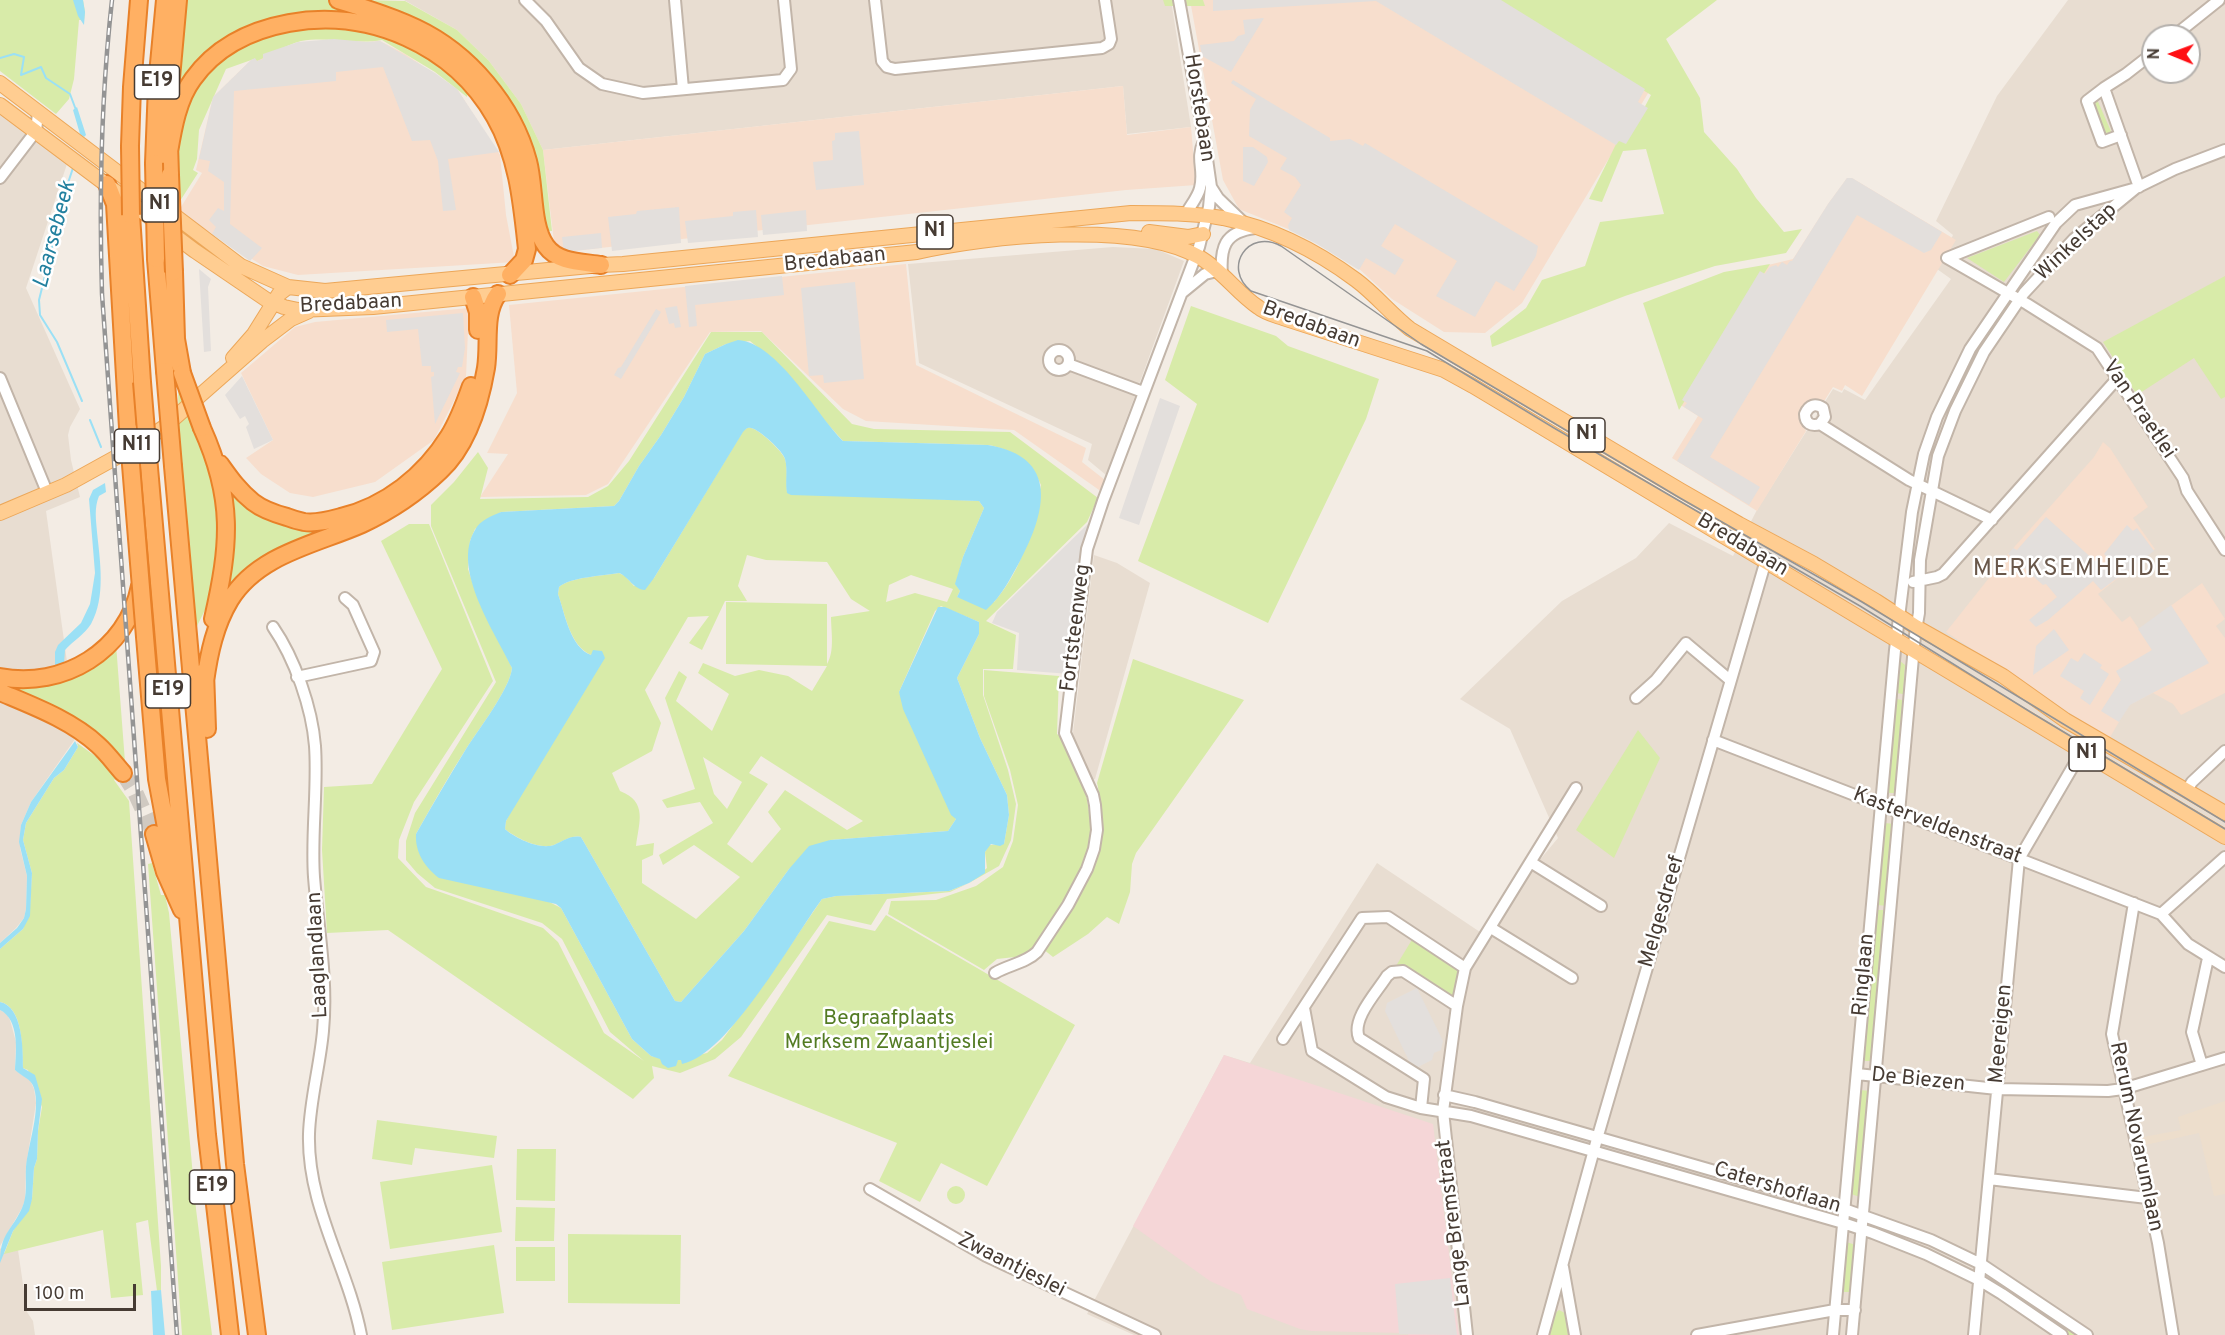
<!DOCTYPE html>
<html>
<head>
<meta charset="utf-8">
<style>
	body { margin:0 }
	#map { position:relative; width:2225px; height:1335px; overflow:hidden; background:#f3ece4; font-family:Overpass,sans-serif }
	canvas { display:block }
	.north { position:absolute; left:2141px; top:24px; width:60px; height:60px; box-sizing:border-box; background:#fff; border:2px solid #b5b1ad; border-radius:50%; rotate:271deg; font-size:16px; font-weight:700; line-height:24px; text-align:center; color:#463b33 }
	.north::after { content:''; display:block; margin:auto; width:21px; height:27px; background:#ff0f14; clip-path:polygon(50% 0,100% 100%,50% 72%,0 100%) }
	.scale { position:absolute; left:24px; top:1284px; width:112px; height:27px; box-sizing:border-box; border:3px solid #463b33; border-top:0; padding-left:8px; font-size:18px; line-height:21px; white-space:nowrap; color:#463b33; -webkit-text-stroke:4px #fff; paint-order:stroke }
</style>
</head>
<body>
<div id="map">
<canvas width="2225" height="1335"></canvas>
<div class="north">N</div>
<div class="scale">100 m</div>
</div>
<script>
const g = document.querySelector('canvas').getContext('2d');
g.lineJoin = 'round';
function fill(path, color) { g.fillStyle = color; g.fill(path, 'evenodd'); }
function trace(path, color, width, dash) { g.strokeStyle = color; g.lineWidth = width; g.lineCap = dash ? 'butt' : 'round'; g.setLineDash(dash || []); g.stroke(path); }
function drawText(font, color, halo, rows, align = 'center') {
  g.font = font + ' Overpass,sans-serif'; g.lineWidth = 5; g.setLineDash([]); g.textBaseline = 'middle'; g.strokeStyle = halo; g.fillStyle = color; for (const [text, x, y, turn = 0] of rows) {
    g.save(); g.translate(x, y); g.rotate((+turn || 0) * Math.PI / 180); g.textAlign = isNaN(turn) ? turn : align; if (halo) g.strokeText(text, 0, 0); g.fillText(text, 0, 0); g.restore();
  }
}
fill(new Path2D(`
	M404,0H1171L1191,127L1127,134L1123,86L543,150L521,104L489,61L457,30Z
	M2068,0H2225V1335H1134L1087,1314L1224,1055L1250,1063L1377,863L1480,932L1558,838L1510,729L1460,699L1562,601L1636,558L1669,523L1733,556L1758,508L1833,389L1842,393L1844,389L1865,400L1951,279L1937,269L1953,235L1936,221L1997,96ZM2153,36H2189V72H2153Z
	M0,113L67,164L26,288L80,409L70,427L68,435L71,460L80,497L46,511L67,662L55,668L33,672L0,673Z
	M1113,247L1156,249L1184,261L1106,475L1088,460L1092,444L919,363L908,264Z
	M1094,555L1117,563L1150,583L1095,779L1091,780L1075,746L1073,733Z
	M0,700L57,726L75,739L31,802L21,825L20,848L27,876L26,909L24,918L16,928L0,943Z
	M0,1010L7,1014L10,1020L16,1042L15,1070L30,1080L34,1089L36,1103L26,1166L25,1200L22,1208L0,1246Z
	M0,1248L5,1253L18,1250L27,1312L33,1321L35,1335H0Z`), '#e8ddd1');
fill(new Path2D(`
	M1190,0H1504L1650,90L1522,303L1485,333L1444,332L1392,299L1356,266L1308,237L1239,209L1223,180Z
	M334,39L367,42L380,41L405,54L457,89L500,155L506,215L515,262L298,275L263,266L178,212L202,173L196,170L213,97L251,60Z
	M1123,86L1127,135L1191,127L1196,185L1126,190L564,252L555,250L543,150Z
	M1847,178H1852L1956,240L1862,396L1845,385L1842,391L1833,387L1823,403L1805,405L1802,409L1799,419L1806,431L1757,511L1672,458L1698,416L1679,404L1764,266L1793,259L1828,204Z
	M906,264L916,365L1086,448L1082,462L1105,480L1102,492L1014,430L866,421L843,409L761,331L710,332L608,484L586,495L480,497L508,454L487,453L517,393L509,305Z
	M469,308L466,377L434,440L375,482L313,497L290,493L261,474L248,460L246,458L273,440L241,373L295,327L315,322Z
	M2103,442L2110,448L2148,507L2133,518L2155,549L2098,594L2122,622L2130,616L2139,629L2202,583L2225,619L2216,626L2225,638V693L2181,715L2173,704L2153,693L2129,705L2109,739L1946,632L2008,554L2094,457Z`), '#f7decd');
fill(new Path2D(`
	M2225,1101V1194L2214,1196L2199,1133L2145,1145L2143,1137L2181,1130L2178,1117Z`), '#eddecc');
fill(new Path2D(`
	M1224,1055L1433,1124L1459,1335H1408V1333L1311,1331L1300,1329L1247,1309L1241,1295L1210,1281L1133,1226Z`), '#f5d6d7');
fill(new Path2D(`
	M0,0H83L85,12L84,20H79L74,79L69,99L56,114L0,71Z
	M185,0H328L373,22L250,30L177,98Z
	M358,0L405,1L457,30L489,61L521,104L543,150L552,231H545L525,136Z
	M1163,0H1203L1205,6H1165Z
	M1497,0H1717L1666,39L1700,98L1704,132L1737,169L1756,198L1784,232L1802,229L1786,253L1715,266L1625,296L1492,347L1490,336L1526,308L1542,280L1585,266L1600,222L1664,214L1646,149L1623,151L1602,202L1589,199L1622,132L1633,129L1651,95Z
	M343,27L391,38L434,60L468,91L467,97L435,72L382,40C355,45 328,36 301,41C286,45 271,55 257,61L254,59L226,69L199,130L197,159L193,170L198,173L180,201L179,179L176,175V147L188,100L201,78L220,59L252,41L287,30Z
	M2096,97L2113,136L2105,139L2089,101Z
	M2037,231L2040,235L2004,282L1967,258Z
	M1770,264L1679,410L1643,303L1724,272Z
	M2225,276V397L2221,399L2194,358L2137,395L2103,342Z
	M1191,306L1276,336L1288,346L1379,379L1366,419L1268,623L1138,561L1197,404L1165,380Z
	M711,332H762L852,424L874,429L1010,432L1098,498L1087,522L986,621L1016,635L1013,669H983V695L1008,770L1016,804L1011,840L999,866L969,883L950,892L887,899L871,925L827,915L741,1037L715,1059L680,1073L652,1066L654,1078L633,1099L388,930L327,933L322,850L324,787L372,784L442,669L381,541L409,524H429L493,681L414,802L399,840L398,858L426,887L543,928L558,942L604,1033L644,1061L610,1032L562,939L542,923L435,888L417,873L406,860V841L415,813L496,682L431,526V505L454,482L478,452L488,468L480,499L588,497L608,486L629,461ZM750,341L761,350L843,441L988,445C1012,449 1032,463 1041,485C1031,530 1025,566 994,602L957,597L960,591L956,584L963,557L984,508L979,501L787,492C786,482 788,469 785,459C783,452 759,429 751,428C747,427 746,429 743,431L654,578L634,586L625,576L619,573C603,576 570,577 559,587L558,594C565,614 570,646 591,655L506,821L505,829C516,838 539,850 554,845C564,841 571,835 581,837L675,1001L681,1002L744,931L789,869L830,840L948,831L956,819L899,692L935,611L941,606L979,622V634L957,678L980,738L1007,795L1009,815L1004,844L989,845L985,852L987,868L969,883L949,891L836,896L822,899L766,981L722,1040L707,1053L678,1060L676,1062L651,1056L632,1039L561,908L416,834C432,805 448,777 466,749C478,730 510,689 512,668L475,590L468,569L470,541L475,529L501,512L614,506L619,501L639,466L661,435L684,397L705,354L726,344ZM747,555L766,560L827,562L851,599L870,611L831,617C831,631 835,651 827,664V604L726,602V664L827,666L812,691L788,676L759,670L735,676L703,663L698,673L729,694L712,731L676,701L687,677L679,671L665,698L695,789L662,800L667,808L700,802L713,823L659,855L663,865L694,845L740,877L696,919L642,883V860L653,855L654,843L636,846C639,822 648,802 620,791L612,773L652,751L661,723L645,690L688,617L709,616L689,643L702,650L725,601H747L738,586ZM911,575L953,589L947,602L915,593L886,602L889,585ZM761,756L863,821L847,830L785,790L768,812L781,829L752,863L727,844L768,784L749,773ZM703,757L742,782L727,809L714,794Z
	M178,384L211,464L223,530L209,602L195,630L179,447Z
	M226,481L243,498L334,523L322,535L224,604Z
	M116,644L125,762L107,742L0,687L9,684H24Z
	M1133,659L1244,700L1136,853L1132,864L1130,892L1119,924L1107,917L1088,934L1053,957L1043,949C1062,918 1085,886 1098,852C1105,836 1101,799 1097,783Z
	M1899,660L1905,665L1903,694L1896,693Z
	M984,670L1059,676L1057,734L1064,739L1079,774L1087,799L1091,825V841L1088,860L1038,948L1024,956L997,959L984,970L888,914L891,901L936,900L976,886L1003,867L1013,841L1018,805L1010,770L984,696Z
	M1896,699L1902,700L1903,729L1897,793H1886Z
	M1638,730L1660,758L1614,858L1576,830Z
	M77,743L98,758L118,777L114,780L129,801L161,1266V1290L157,1291L148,1220L136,1223L143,1295L111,1298L103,1230L4,1254L13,1231L32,1199L34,1168L37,1159L38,1131L42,1107L28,1070L23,1068C22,1050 24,1007 0,1002V949L23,929L30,906L32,873L23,840L26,823L54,778L64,770L78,747Z
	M1884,823L1895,824L1888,906L1877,905Z
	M152,863L161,895H165L169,913L196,1209L212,1335H182L148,864Z
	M1877,910H1887L1873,1061H1863Z
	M886,915L1075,1025L987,1186L941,1163L920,1202L879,1181L897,1143L728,1076L829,921L875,931Z
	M1413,938L1457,969L1459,976L1454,995L1452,997L1402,966H1396Z
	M1860,1090L1870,1091L1860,1197L1851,1194Z
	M377,1120L497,1136L494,1158L415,1148L412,1165L372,1159Z
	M517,1149H556L555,1201L516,1200Z
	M492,1165L502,1232L390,1249L380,1182Z
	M947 1195a9 9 0 1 1 18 0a9 9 0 1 1-18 0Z
	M516,1207L555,1208L554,1241H515Z
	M568,1234L681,1235L680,1304L568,1303Z
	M1846,1242L1856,1245L1852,1292H1841Z
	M494,1245L504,1313L392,1330L382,1262Z
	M516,1247H555V1281H516Z
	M1993,1275L2080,1335H2068L1992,1283Z
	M1559,1310L1565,1313L1568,1335H1548L1554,1314Z`), '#d8eba9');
fill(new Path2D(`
	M1213,0H1501L1645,89L1638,102L1648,108L1626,144L1619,141L1616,145L1376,1L1213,11Z
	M1264,18L1231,72L1202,56L1200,45L1234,41L1238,36L1245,34L1243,20Z
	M334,39L367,42L380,41L435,73L457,89L499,152L448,159L456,210L443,211L438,161L430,140L412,141L383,67L336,72V81L234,91L230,224L262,248L250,261L212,234L216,227L209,220L218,208L224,211V182L208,171L210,161L199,159L213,97L251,60L255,58L257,61L263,59V54L298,42Z
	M1233,80L1330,138V141L1350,139L1363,146L1365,143L1538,246L1536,256L1514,291L1496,281L1475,317L1436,296L1457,261L1395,224L1381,246L1404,260L1395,275L1366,258L1359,270L1317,244L1289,230L1288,225L1292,218L1284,212L1301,185L1295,177L1280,169L1287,158L1249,136L1250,110L1256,99L1231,83Z
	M859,131L864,185L816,190L813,162L833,160L832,141L835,140V133Z
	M1243,147H1253L1267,157L1268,162L1254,186L1243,181Z
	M1847,178H1852L1942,232L1931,250L1924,253L1857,215L1710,457L1760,487L1749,505L1677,461L1703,419L1684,407L1687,403L1682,400L1760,271L1765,274L1770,267L1776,265L1778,267L1782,262L1787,265L1790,261H1792L1828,204Z
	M679,207L681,243L612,251L608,217L636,214L637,211Z
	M756,210L758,237L688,243L685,221L733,216V212Z
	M806,210L807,231L763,235L761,215Z
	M601,233L602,248L564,252L562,237Z
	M199,269L211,279L208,287L211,351L204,352Z
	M782,276L784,295L695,305L697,326L689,327L685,286Z
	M855,282L864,379L824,383L823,375L809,376L801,288Z
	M677,306L681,327L675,328L674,323L669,324L665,308Z
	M656,309L661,312L621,379L614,375L618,368L621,367Z
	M463,313L465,348L462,367H458L456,372L460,373L435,424L431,377L434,376V372H431V366H422L418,329L387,332L386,320Z
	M242,376L273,440L254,449L246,427L249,424L245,416L240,419L225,395Z
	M1160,398L1180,406L1139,525L1119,518Z
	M2046,517L2105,570L2112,562L2104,554L2127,525L2133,531L2137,528L2154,551L2101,590L2093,581L2048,620L2036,627L2029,620L2057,597L2046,584L2043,585L2008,554L2013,548L2017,550Z
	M1089,523L1080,565L1070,674L1017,670L1019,633L992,623L997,612Z
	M2171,605L2209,663L2130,705L2119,722L2101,711L2121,680L2116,671L2152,650L2138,629Z
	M2054,629L2069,650L2033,675L2036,646Z
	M2084,653L2102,665L2100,668L2109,674L2090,705L2080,698L2084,691L2060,676L2071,658L2078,662Z
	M1417,988L1443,1041L1441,1050L1434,1053L1432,1060L1418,1067L1409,1061L1385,1011L1387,1003Z
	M1450,1278L1457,1335L1399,1334L1395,1284Z`), '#e3dfdc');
fill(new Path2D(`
	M73,0H83L85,12L84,25L78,16Z
	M77,107L86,135L84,137L80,134L73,110Z
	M738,340C778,343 816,414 843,441L988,445C1060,457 1046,512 1020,561C1010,579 1002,596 986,610L957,597L960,591L955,584L963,557L984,508L979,501L791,495L787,493C785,482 788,470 785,459C784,452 759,429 751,428C747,427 746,429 743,432L654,578L645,590C633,589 629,577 619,573C603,576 570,577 559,587L558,594C565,614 570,647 591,655L593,650L602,651L605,658L506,821L505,829C515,838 539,850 554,845C563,841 571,835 581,837L675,1001L681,1002L744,931L789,869L809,846L830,840L948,831L956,819L951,815L903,709L899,692L938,607H945L979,622V634L957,678L980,738L1007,795L1009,815L1004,844L1000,846L991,844L985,852V873L969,883L949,891L836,896L822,899C793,938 729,1055 682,1064L681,1060H678L676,1066L668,1068L662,1064L660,1059L651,1056L632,1039L561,908L556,904L439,878C425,867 415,853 416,834C432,805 449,777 466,749C478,730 510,689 512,668C495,632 451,569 475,530C480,520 492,516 501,512L614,506L619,501L639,466L661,435L684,397L705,354L726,344Z
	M105,483L106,492L99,496C94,508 96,520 97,532C100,561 106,597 91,624C85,634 73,641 65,650L64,664L55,668V652L58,645L81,623L90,604L92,592L95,573L89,499L93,490Z
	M75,741L78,747L64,770L54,778L26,823L23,840L32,873L30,916L23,929L0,949V943L17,928L24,918L26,909L27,876L19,842L21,825L31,802Z
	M0,1002C23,1007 23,1049 23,1068L35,1075L42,1099L38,1131L37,1159L34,1168L32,1199L29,1211L13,1231L0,1263C0,1233 11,1232 22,1208C28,1195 25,1180 26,1167C28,1144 41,1111 34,1088C31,1078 22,1077 15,1070C16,1052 20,1020 0,1010Z
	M161,1290L165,1335H153L151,1291Z`), '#9be0f5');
trace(new Path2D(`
	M0,58L14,54L24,57L21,75L41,67L46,78L70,94L76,110
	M73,168L62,201L56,232L39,300L40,315L57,342L82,401
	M90,420L101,447`), '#9be0f5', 2);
trace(new Path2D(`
	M123,773L135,792L154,834`), '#d0c9c1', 16, [16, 8]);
const minor = new Path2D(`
	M525,0L546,21L579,68L602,84L643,93L783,80L791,69L784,0
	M675,0L683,89
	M875,0L882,61L887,67L895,69L1102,48L1109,44L1111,39L1105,0
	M2174,36L2219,0
	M2104,88L2087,101L2102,142L2121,135
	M0,178L36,131L38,113
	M1211,187L1218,198L1244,223
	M2139,187L2104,88L2126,74L2153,53
	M1186,214C1190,206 1198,197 1200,188C1205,169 1195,160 1204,141
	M1947,258L2027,304L2097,348L2183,478L2187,491L2225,550
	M1947,258L2049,217
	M1222,275C1220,248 1224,232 1255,228
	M1183,292L1205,274L1217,271
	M1049 360a10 10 0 1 1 20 0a10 10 0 1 1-20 0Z
	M1068,364L1143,392
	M0,378L47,492
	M1820,424L1825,417L1823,408C1815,403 1809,405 1805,414C1805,423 1811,427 1820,424L1909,480L1992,520
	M1913,582L1937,577L1943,574L2116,380
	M273,627C295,659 312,708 315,746C318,789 311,834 314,877C318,928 328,980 323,1031C320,1065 310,1100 309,1134C307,1206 348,1267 361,1335
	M297,677L371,661L374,652L353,605L345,598
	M1636,698L1656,680L1686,643L1730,680
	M1713,740L2161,914L2188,944L2225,967
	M2187,790L2192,782L2225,751
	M1532,863L1601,906
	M2134,903L2112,1034L2158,1243L2173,1335
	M2161,914L2225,857
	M1491,928L1572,978
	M995,973C1008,965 1026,963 1037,952L1068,905L1087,869L1094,849L1097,830L1095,805L1093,795L1065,733L1087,549L1103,501L1199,247L1209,207L1211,187L1204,138L1179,0
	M1304,1008L1312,1051L1386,1097L1421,1108L1471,1116L1843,1223L1873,1233L1926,1254L1979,1280L2002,1294L2062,1335
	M1283,1039L1362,918L1388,917L1465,968
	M2202,1065L2192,1032L2208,958
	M1857,1074L1997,1089L2108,1091L2123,1089L2225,1058
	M1444,1095L1475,1102L1833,1205L1931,1240L1981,1264L2087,1335
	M1421,1108L1424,1079L1359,1038C1351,1019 1377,992 1387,976L1392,972L1403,971L1457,1006
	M1989,1179L2147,1198
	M870,1189L986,1256L1155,1335
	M1563,1267L1575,1335
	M1467,1335L1443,1111L1457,1006L1465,968L1576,788
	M1543,1335L1597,1139L1766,560
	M1697,1335L1835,1310H1855
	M1833,1335L1895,650L1912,512L1924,454L1937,417L1970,349L2056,223L2075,205L2133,189
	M1852,1335L1915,635L1919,613L1920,560L1938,456L1955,411L1984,352L2024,293L2074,239L2136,188L2175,169L2225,150
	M1974,1335L2019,859L2082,751`);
const major = new Path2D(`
	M0,83L241,266L288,287L325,291L601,265L623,264L1131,213C1162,213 1193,213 1223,218C1271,228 1317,251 1356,280C1375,294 1391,314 1410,329L1680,490L1739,524L1814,564L1876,601L1916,627L2003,676L2065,720L2225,813
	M0,105L195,251L267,300L284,307L298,310L373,307L917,252C987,236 1135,220 1199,257C1222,270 1237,293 1258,307C1265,313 1274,315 1283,318L1444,370L1473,386L2225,837
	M1149,232L1188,237L1203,234
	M233,358L254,334L279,294L288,287
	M0,513L66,485L133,448L163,428L262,341L291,319L309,311`);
const highway = new Path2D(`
	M338,0C365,8 391,16 416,28C469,53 513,105 528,161C535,186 531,226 546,246C558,263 582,262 601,265
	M130,146L132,87L139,0
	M169,152C173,128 178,99 193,79C216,47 251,30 289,23C369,8 454,45 495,117C518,157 522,203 527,249L524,260L510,275
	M154,163L157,85L165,0
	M170,175L168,111L178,0
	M107,184L115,204L128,428
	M131,215L142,382
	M156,259L165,371
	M174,272L176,339L182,373
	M473,297L478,312V330
	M202,428C234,499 230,544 213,619
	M148,456L207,1135L230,1335
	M220,464C230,478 239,491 253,502C262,509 276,514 287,517C292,519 299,521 304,522C316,524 330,520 341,517C386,506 424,476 449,436C459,420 465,403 471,386
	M173,466L235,1164L257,1335
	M145,637L157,779L175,876
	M205,671L207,729
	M0,677C63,689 127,651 140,586
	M205,682C209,653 215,625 230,600C258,554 317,544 362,524C392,510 417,493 440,471C467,446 480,403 486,368C490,343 483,314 498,294
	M0,692C33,706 71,720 98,745C107,753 115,764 123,773
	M154,834L165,872L182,910`);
trace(minor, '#c2b5a9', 14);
trace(major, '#eca759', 16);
trace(highway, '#e88129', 20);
trace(minor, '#fff', 10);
trace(major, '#ffcd91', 14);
trace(highway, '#ffb063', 16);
trace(new Path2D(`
	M2225,822L1862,602L1680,498L1421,344L1281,246C1248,228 1222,268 1251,291L1427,351L1554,428L1860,606L2032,713L2225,829`), '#949494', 1.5);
const rail = new Path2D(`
	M112,0C101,98 99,195 102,294L177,1335`);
trace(rail, '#949494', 4.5);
trace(rail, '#fff', 2, [7]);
const highwayBridge = new Path2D(`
	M130,146L131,215
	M154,163L156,259
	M170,175L174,272
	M165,371L173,466
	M182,373L202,428
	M142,382L148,456
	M128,428L145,637`);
trace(highwayBridge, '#e88129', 20, []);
trace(highwayBridge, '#ffb063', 16);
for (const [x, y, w] of [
	[157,82,45],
	[160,205,36],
	[935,232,36],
	[1587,435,36],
	[137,446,45],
	[168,691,45],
	[2087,754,36],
	[212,1187,45]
]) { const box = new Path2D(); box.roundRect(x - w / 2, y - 17, w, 34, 4.5); g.fillStyle = '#fff'; g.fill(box); trace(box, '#463b33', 1.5); }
drawText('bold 20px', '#463b33', null, [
	["E19",157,82],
	["N1",160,205],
	["N1",935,232],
	["N1",1587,435],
	["N11",137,446],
	["E19",168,691],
	["N1",2087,754],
	["E19",212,1187]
]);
drawText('21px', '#463b33', '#fff', [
	["Horstebaan",1198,108,81],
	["Winkelstap",2077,243,-43],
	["Bredabaan",835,261,-6],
	["Bredabaan",351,305,-3],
	["Bredabaan",1311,326,20],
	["Van Praetlei",2138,410,56],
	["Bredabaan",1742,546,31],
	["Fortsteenweg",1077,628,-83],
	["Kasterveldenstraat",1937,827,21],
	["Melgesdreef",1663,912,-74],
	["Laaglandlaan",319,955,-93],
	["Ringlaan",1865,975,-85],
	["Meereigen",2002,1034,-85],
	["De Biezen",1918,1081,6],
	["Rerum Novarumlaan",2135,1137,78],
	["Catershoflaan",1777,1189,17],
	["Lange Bremstraat",1455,1223,-97],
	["Zwaantjeslei",1011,1266,27]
]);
drawText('21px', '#537b23', '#fff', [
	["Begraafplaats",889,1020],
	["Merksem Zwaantjeslei",889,1044]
]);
drawText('italic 22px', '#22809f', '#fff', [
	["Laarsebeek",56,235,-75]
]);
g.letterSpacing = '1.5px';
drawText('24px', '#69574a', '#fff', [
	["MERKSEMHEIDE",2072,570]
]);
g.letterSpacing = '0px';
</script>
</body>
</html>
